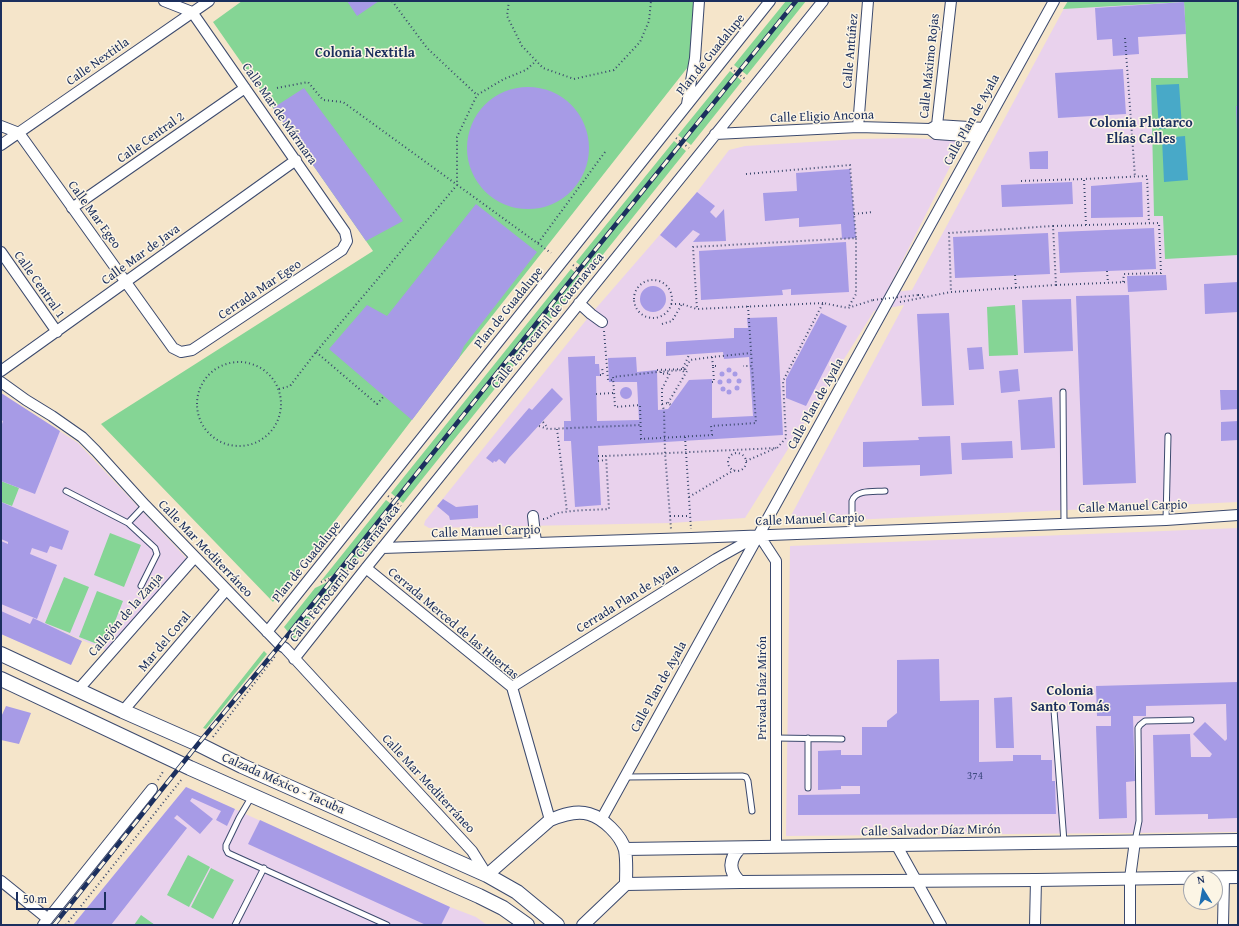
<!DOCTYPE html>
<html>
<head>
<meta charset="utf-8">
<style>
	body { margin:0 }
	#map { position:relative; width:1239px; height:926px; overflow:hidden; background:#f5e5ca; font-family:"Gentium Book Plus",serif }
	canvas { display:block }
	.frame { position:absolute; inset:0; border:2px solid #1b2f5e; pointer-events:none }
	.north { position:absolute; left:1183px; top:870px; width:40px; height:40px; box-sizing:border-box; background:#fcf5e5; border:1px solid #a2a6af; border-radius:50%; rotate:349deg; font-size:11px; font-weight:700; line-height:16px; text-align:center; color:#1b2f5e }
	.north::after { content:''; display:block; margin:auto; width:14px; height:18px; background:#1f6fb2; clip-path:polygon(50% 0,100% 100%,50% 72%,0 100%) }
	.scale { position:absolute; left:16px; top:892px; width:90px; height:18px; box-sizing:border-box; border:2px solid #1b2f5e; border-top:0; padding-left:5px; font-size:12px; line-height:14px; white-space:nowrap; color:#1b2f5e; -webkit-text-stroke:3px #fcf5e5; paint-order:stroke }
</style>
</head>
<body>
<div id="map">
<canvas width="1239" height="926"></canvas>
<div class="frame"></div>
<div class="north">N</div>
<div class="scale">50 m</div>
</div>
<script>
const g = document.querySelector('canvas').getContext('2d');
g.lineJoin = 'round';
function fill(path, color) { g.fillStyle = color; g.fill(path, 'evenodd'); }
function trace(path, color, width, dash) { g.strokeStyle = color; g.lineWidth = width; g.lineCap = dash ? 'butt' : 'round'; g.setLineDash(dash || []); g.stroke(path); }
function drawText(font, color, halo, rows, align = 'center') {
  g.font = font + ' "Gentium Book Plus",serif'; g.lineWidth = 3; g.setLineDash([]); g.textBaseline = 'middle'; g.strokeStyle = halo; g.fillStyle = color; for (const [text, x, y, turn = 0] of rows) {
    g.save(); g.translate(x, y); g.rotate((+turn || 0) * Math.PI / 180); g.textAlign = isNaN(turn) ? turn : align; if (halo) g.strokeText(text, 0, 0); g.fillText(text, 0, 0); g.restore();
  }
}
fill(new Path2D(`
	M1068,1H1238V502L787,523L904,305L874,311L745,518L671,523L429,528L424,525L425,521L591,314L697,192L729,150L745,146L859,139L912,138L963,141L886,293L912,290Z
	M1,393L78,443L189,561L108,651L33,619L22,643L1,634Z
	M1238,528V832L786,836L790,546Z
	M186,787L450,907L476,917L487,925H73Z`), '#e9d2ed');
fill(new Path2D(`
	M242,1H697L695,58L459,358L273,602L101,424L373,251L213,22Z
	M786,1H806L747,75L734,65Z
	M1068,1H1238V255L1165,259L1163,216H1154L1151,78H1188L1184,2L1063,9Z
	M730,71L742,81L691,145L678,135Z
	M674,141L686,151L589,272L576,262Z
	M571,269L583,279L403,503L391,493Z
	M1015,305L1018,355L989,356L987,307Z
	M1,481L19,488L12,506L1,502Z
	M386,500L398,509L353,565L321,581Z
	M110,533L141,545L124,587L94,575Z
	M347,573L294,639L284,627L315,588Z
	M64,577L89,587L70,633L45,623Z
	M97,591L123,601L105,647L79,637Z
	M264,651L267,654L206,729L203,728Z
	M188,855L210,867L189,907L167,895Z
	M211,868L234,880L213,919L191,907Z
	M141,915L155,925H134Z`), '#85d595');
fill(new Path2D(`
	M1179,84L1182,127L1159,129L1156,85Z
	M1185,136L1188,180L1164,182L1162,138Z`), '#48a9c8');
fill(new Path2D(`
	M347,1H379L357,16Z
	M1184,2L1186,34L1138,37L1139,54L1113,56L1112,39L1097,40L1095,8Z
	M1123,69L1126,114L1058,118L1055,73Z
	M467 148a61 61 0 1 1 122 0a61 61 0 1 1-122 0Z
	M304,88L403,221L366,241L273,108Z
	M1236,106H1238V131H1237Z
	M1048,151V169H1030L1029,152Z
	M850,169L856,238L842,239L841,224L799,227V218L765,221L763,193L797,191L796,173Z
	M1072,182L1073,204L1002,207L1001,185Z
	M1142,182L1143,217L1091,218V186Z
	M697,192L715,206L710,212L716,218L724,209L726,241L693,242L700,234L693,230L676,248L660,235Z
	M476,204L537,252L464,346L459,358L412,420L329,349L367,305L387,316Z
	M1154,228L1156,269L1060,273L1058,232Z
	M1048,233L1050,274L955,278L953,237Z
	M846,242L849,292L791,295V289L782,290L783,295L701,300L699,251Z
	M1166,275L1167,290L1128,292L1127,276Z
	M1238,282V312L1205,314L1204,284Z
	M640 299a13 13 0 1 1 26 0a13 13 0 1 1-26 0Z
	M1129,295L1136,483L1083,485L1076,296Z
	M1071,299L1073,351L1024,353L1022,300Z
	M821,313L847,326L806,406L786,398V379Z
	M949,313L954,405L922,406L917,314Z
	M777,317L783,435L598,446L601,505L575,507L571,441H564V421H571L568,357L595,356V364H599L600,376H596L597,421L639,420L637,382H609L608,358L636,357L637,372L657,370L658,410L668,409L689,380L712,379V418L753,416L749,357L724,359L723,352L666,356V342L734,338V328H748L747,318Z
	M982,347L984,369L969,370L967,348Z
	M726.5 370a2.5 2.5 0 1 1 5 0a2.5 2.5 0 1 1-5 0Z
	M1018,369L1020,391L1001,393L999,371Z
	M732.5 374a2.5 2.5 0 1 1 5 0a2.5 2.5 0 1 1-5 0Z
	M719.5 374a2.5 2.5 0 1 1 5 0a2.5 2.5 0 1 1-5 0Z
	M736.5 381a2.5 2.5 0 1 1 5 0a2.5 2.5 0 1 1-5 0Z
	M726.5 381a2.5 2.5 0 1 1 5 0a2.5 2.5 0 1 1-5 0Z
	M717.5 382a2.5 2.5 0 1 1 5 0a2.5 2.5 0 1 1-5 0Z
	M734.5 388a2.5 2.5 0 1 1 5 0a2.5 2.5 0 1 1-5 0Z
	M720.5 389a2.5 2.5 0 1 1 5 0a2.5 2.5 0 1 1-5 0Z
	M620 393a6 6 0 1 1 12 0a6 6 0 1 1-12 0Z
	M552,388L563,399L509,458L505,464L499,459L496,462L494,461L493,463L486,458L529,408L532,410Z
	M726.5 392a2.5 2.5 0 1 1 5 0a2.5 2.5 0 1 1-5 0Z
	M1220,390H1238V409L1221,410Z
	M1,393L60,431L35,494L1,481V427L3,421L1,420Z
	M1052,397L1055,448L1021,450L1018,400Z
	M1238,421V440L1221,441V422Z
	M950,436L952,474L920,476V465L863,467V442L919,440L918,437Z
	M1012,441L1013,458L962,460L961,443Z
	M443,499L456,507L478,505V518L450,520L449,516L437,506Z
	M1,502L69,531L62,550L50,546L47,553L32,548L30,554L57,565L37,619L1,604V541L8,544V542L1,539Z
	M1,611L30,624L33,618L82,641L71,665L1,634Z
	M939,659L940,701L979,700V762L1013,761V755H1041V760H1052V781H1055L1056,814L798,815V795L860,794V786H841V789L818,790V751L841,750V755H862V727H887V721L897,713V660Z
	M1238,682V817L1237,818L1208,819V814L1155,815L1153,735L1190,734L1191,757H1210L1212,754L1193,734L1205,722L1225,741L1227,739L1226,704L1146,706V716H1133L1135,781L1126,782L1127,818L1099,819L1096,726H1111V716H1097L1096,686Z
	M1012,697L1014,748H996L994,698Z
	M6,706L31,713L19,744L1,740V717Z
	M186,787L235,809L227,826L216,820L221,811L192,798L190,801L213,819L200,834L177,815L174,818L187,828L111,925H73Z
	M260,820L450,907L441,925H426L248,844Z`), '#a79be6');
const service = new Path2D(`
	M1063,392L1064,523
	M66,491L128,523L155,548L157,554L141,586
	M1166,520L1168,436
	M128,523L145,505
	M852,531V501C856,489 875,492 885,491
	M1054,710L1064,842
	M776,738L842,739
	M625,777L742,776L746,777L748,781L752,811
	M808,788V738
	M252,796L239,818L226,845V849L228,853L387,925
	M1135,841L1139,821L1138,728L1140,725L1145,721L1191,720
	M235,925L264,868`);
const minor = new Path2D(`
	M687,104L695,58L699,1
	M1,126L19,133L173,348L181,352L192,350L342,250L347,241L345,232L192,12L164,1
	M858,127L868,1
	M931,130L936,134L979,137
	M715,134L858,127L930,129L937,125L984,128
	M936,134L951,1
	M1,145L209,1
	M72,208L245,88
	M1,252L57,332
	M579,303L591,314L602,322
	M1,371L296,160
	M1,382L26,400L52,416L82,437L96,451L145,505L280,645L285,648L472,851L487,875
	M533,516L536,543
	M382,548L691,538L1166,520L1238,515
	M366,568L512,687L550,820
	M267,632L770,1
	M294,659L366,568L823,1
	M512,687L716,559L759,535L776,561V847
	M78,690L195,557
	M123,711L226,590
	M601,820L1054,1
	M897,846L941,925
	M1,881L48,919
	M43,925L152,789
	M1035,925L1036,880
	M1130,925V878L1135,841
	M1223,925L1224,878`);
const tertiary = new Path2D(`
	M625,849L1238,840
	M487,875L550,820C562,815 576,810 589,814C603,818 621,835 625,850C627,861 626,873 626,884L583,925
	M740,882C728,871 729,859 740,848
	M626,884L740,882L1036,880L1238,877`);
const secondary = new Path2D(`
	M1,654L123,711L198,744L242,766L487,875L517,892L557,925
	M1,679L190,768L479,896L503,908L527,925`);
trace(service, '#3c4a6e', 7);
trace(minor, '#3c4a6e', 12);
trace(tertiary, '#3c4a6e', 14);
trace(secondary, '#3c4a6e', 16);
trace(new Path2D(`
	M392,1L427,48L477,95
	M509,1L507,16L522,46L543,68L574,79L614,70L640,42L649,21L651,1
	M1125,38L1135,177
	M731,68L745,79
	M277,88L308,82L323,100L343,102L551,253
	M676,138L689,148
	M746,174L850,165L856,238
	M1021,181L1084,179
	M854,214L873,212
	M1086,225L1084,179L1147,176L1149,223
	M1053,226L1159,223L1161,273L1124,274L1123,282
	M538,243L605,152
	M573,265L585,275
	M1107,271L1108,283
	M1015,275L1016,288
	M634 299a19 19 0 1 1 38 0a19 19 0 1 1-38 0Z
	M1056,285L1127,282
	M918,295H926
	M900,302L951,292L1056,285L1053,226L949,233L951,292
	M823,303L697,309L693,247L856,238V294L848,308
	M671,304H682L697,309
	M748,306L752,366
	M662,324L672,321L682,304
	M604,331L608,380H613
	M316,352L377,404L384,396
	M712,357L690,360L684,372L682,370L657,372L613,377L615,407L640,405L641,439L712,435L711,426L756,423L752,366H743
	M197 404a42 42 0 1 1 84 0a42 42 0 1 1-84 0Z
	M713,366L712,357L751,353
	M683,368L689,355
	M657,370L684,369
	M661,372V374L670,373L662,389V404L668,403L671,405
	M600,375H603L602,367
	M712,382H714L713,366H716
	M279,389L290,386L316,352L457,185V137L477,95L504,79L526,70L536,61
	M596,394L614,393
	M668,403L687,371
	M662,404L664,410L665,453L671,529
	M543,422L548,428
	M539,426L548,429L641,425
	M557,429L567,512
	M685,437L691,529
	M728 462a9 9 0 1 1 18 0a9 9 0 1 1-18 0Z
	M598,456H606
	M598,461L606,460
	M746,461L776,448
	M388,496L401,506
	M689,497L734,470
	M670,516H690
	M543,519C549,519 552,514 558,513C574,510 592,510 609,509L606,456L777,448L786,438L783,381L823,303L848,308L873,300
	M321,582L350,570
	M213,737L276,655
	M158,780L164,770
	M66,925L182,779`), '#3c4a6e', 2, [1, 3]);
trace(service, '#fff', 5);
trace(minor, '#fff', 10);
trace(tertiary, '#fff', 12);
trace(secondary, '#fff', 14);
const rail = new Path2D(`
	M54,925L198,744L280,645L579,270L796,1`);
trace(rail, '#1b2f5e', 4.5);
trace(rail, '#fcf5e5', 3, [9]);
trace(new Path2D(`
	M873,300L918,295
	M684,369L687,371`), '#3c4a6e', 2, [1, 3]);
drawText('11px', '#3e4a80', null, [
	["374",975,776]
]);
drawText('13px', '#1b2f5e', '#fcf5e5', [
	["Calle Antúñez",851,51,-85],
	["Plan de Guadalupe",711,55,-51],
	["Calle Nextitla",98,62,-35],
	["Calle Máximo Rojas",930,66,-84],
	["Calle Mar de Mármara",279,114,55],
	["Calle Eligio Ancona",822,117,-2],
	["Calle Plan de Ayala",972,120,-61],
	["Calle Central 2",151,138,-35],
	["Calle Mar Egeo",94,215,54],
	["Calle Mar de Java",141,255,-36],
	["Calle Central 1",39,285,55],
	["Cerrada Mar Egeo",260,290,-34],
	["Plan de Guadalupe",509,308,-51],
	["Calle Ferrocarril de Cuernavaca",548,321,-51],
	["Calle Plan de Ayala",816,404,-61],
	["Calle Manuel Carpio",1133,507,-2],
	["Calle Manuel Carpio",810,520,-2],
	["Calle Manuel Carpio",486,532,-2],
	["Calle Mar Mediterráneo",205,549,46],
	["Plan de Guadalupe",307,562,-51],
	["Calle Ferrocarril de Cuernavaca",345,574,-52],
	["Cerrada Plan de Ayala",628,599,-32],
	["Callejón de la Zanja",126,615,-49],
	["Cerrada Merced de las Huertas",453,624,40],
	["Mar del Coral",165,642,-50],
	["Calle Plan de Ayala",659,687,-61],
	["Privada Díaz Mirón",763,688,-90],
	["Calzada México - Tacuba",283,784,24],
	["Calle Mar Mediterráneo",428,784,47],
	["Calle Salvador Díaz Mirón",931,831,-1]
]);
drawText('bold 14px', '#1b2f5e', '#fcf5e5', [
	["Colonia Nextitla",365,53],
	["Colonia Plutarco",1141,123],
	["Elías Calles",1141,139],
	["Colonia",1070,691],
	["Santo Tomás",1070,707]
]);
</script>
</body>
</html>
